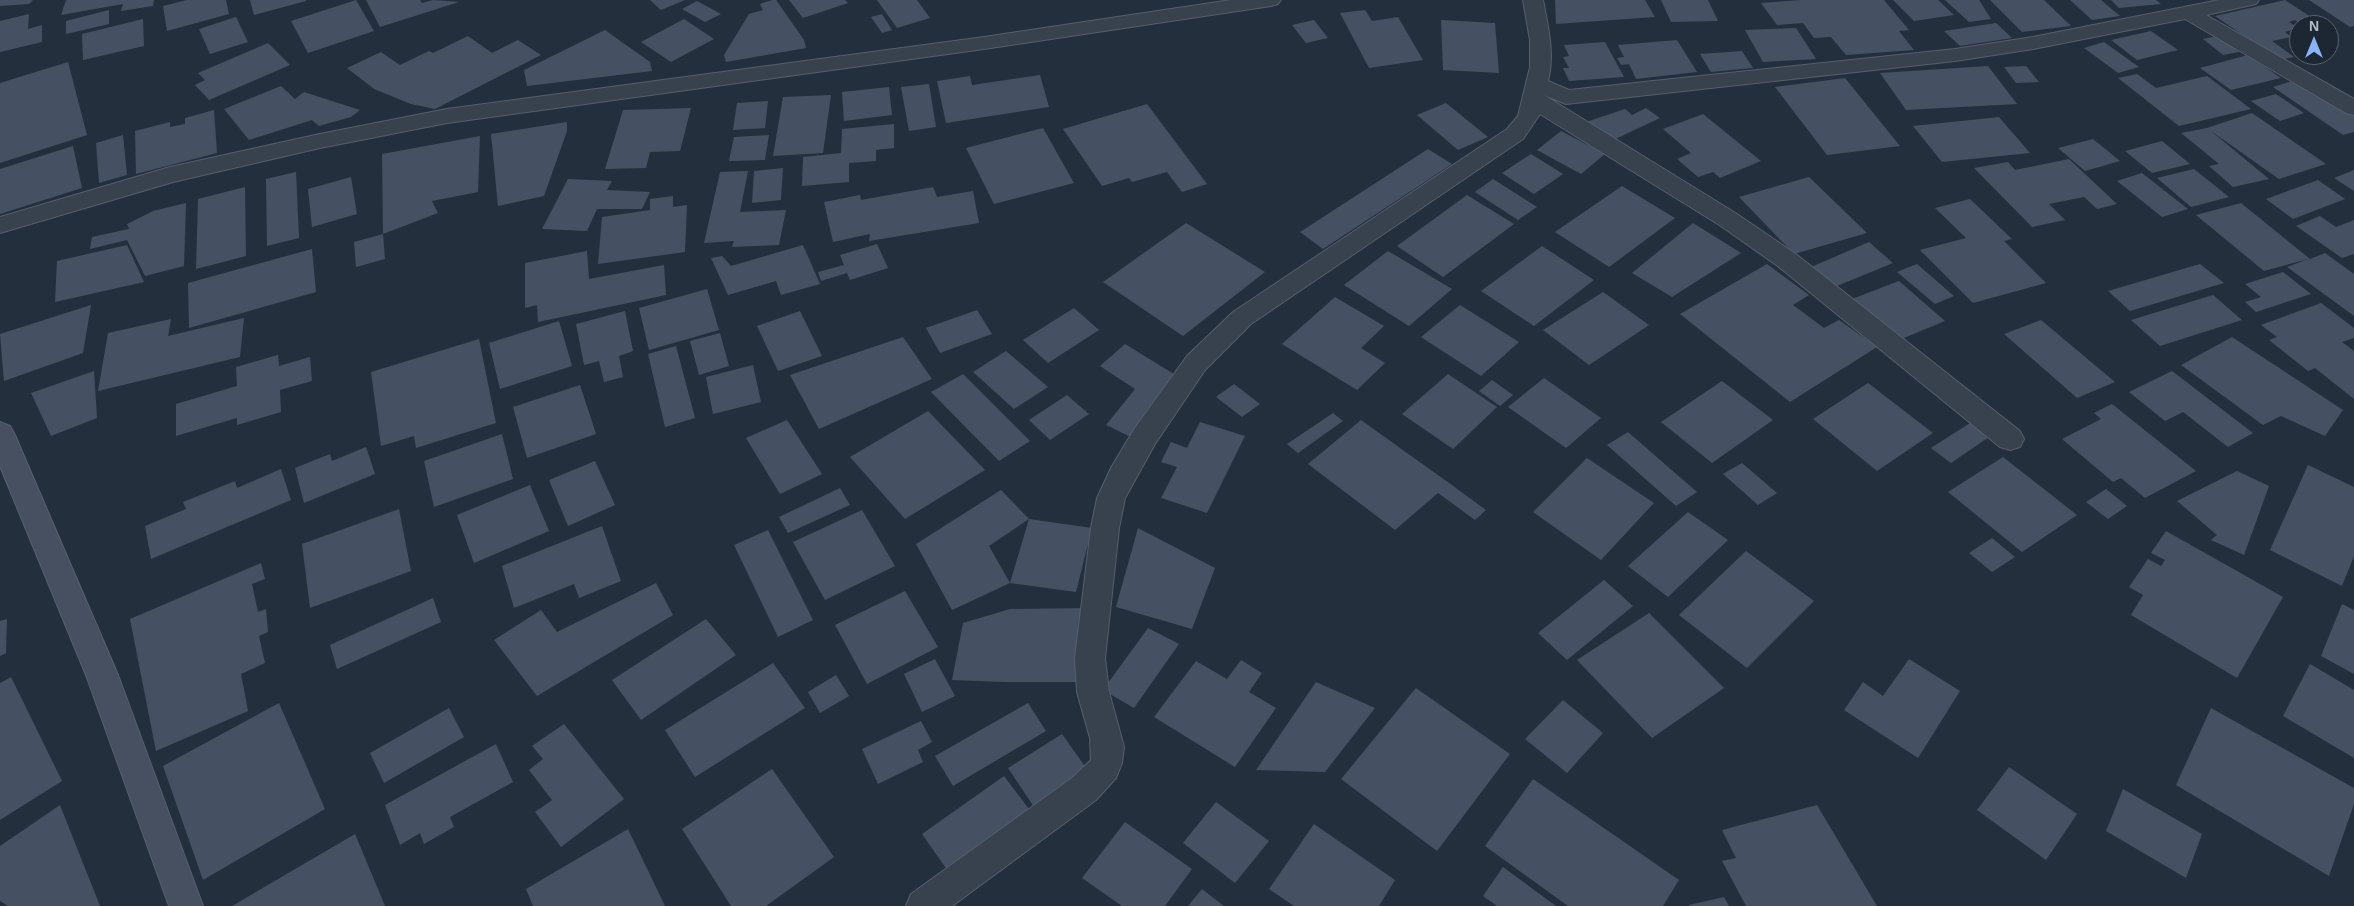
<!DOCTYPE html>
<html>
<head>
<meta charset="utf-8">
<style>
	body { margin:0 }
	#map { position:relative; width:2354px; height:906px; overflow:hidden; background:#242f3e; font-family:Helvetica,sans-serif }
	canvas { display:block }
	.north { position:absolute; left:2289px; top:15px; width:50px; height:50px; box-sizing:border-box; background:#1d2633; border:1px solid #59626f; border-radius:50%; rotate:0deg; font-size:14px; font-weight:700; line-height:20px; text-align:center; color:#b4bcc9 }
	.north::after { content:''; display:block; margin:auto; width:18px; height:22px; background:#8ab4f8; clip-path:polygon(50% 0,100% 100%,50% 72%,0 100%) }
</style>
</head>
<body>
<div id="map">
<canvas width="2354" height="906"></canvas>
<div class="north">N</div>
</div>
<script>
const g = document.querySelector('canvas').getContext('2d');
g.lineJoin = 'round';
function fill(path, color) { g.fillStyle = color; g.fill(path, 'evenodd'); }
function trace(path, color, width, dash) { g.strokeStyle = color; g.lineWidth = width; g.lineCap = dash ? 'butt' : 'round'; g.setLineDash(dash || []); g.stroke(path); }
fill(new Path2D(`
	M0,0H33L29,4L0,6Z
	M66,0H154L153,6L121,11L123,4L61,15Z
	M187,0H226L229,14L167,31L163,6Z
	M250,0H306V1L254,15Z
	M356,0L374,31L308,53L291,21Z
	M366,0H420L422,3L433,0L459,2L380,27Z
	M650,0H685L661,10Z
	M772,0H776L804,40L806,48L726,62L724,55L749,14L763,10L760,4Z
	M789,0H845L848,3L803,18Z
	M877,0H917L930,18L897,28Z
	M1555,0H1645L1655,17L1556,24Z
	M1661,0H1708L1718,21L1671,22Z
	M1800,0H1884L1909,30L1899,31L1914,50L1846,55L1831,37L1814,38L1803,23L1777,25L1761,3Z
	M1893,0H1938L1954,15L1914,21Z
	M1945,0H1979L1991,19L1969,22Z
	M1990,0H2044L2071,26L2022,32Z
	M2070,0H2101L2120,16L2092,20Z
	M2111,0H2156L2161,4L2119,8Z
	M2285,0L2320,23L2302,25L2295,20L2289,22L2298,28L2285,32L2291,37L2272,41L2294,57L2279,60L2215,16Z
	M2309,0H2354V26L2350,27Z
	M697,1L721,14L705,22L682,9Z
	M109,10V24L66,34V21Z
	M1365,10L1372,21L1398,17L1423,60L1369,68L1340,13Z
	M29,14L28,29L42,25V42L0,52V21Z
	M882,14L892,30L882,33L871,17Z
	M236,17L248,42L210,54L199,29Z
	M143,19L144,46L83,60L82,34Z
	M684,19L714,39L671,62L641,42Z
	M1314,20L1328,38L1306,43L1292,25Z
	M1441,20L1495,23L1499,73L1443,70Z
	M1996,23L2012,38L1960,46L1944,31Z
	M1796,28L1816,59L1763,62L1745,30Z
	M605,30L650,62L652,71L527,86L524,70Z
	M2151,31L2178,50L2137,60L2111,40Z
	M468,36L492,53L518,40L541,55L435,109L411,104L374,89L347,68L381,52L400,65L429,51L433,53Z
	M2218,36L2239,52L2223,55L2203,39Z
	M1677,40L1697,72L1636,79L1629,64L1621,65L1617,58L1624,57L1618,45Z
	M1605,42L1624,77L1569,81L1563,68H1569L1563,57L1569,56L1564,45Z
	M2104,42L2139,67L2118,73L2084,48Z
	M268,43L290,65L209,100L195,85L205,80L198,73Z
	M1742,51L1753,68L1711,72L1700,54Z
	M2248,55L2281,78L2231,90L2200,68Z
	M68,62L87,135L0,163V83Z
	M1988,66L2017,104L1906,110L1880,73Z
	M2026,66L2039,82L2016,83L2004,67Z
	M2137,74L2156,88L2207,76L2251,109L2179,126L2118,78Z
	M1040,75L1049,107L946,123L937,81L970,76L972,85Z
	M1845,78L1900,146L1827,155L1775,87Z
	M2299,79L2354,116V132L2343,135L2273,87Z
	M929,84L936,127L909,131L901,87Z
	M281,86L295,99L304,92L360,110L351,117L319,126L312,120L249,140L224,109Z
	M889,87L892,115L844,121L842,92Z
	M2276,94L2304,113L2280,121L2251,101Z
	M831,95L823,153L773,156L783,97Z
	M768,101L765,128L733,130L737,103Z
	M1446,103L1488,137L1458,150L1417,115Z
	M1147,104L1207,184L1182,192L1167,172L1132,182L1129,178L1102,186L1063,129Z
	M691,108L680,151L650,152L646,168L605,169L623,110Z
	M1646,108L1660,118L1609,142L1583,123L1625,109L1632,115Z
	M214,110L217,153L136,174L135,131L170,122V127L185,124V118Z
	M2252,113L2326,164L2279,179L2211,131L2269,179L2233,187L2209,166L2219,164L2181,133L2207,128Z
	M1703,114L1761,161L1720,178L1713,172L1698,177L1677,159L1691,153L1663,129Z
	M1999,117L2030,153L1942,162L1913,126Z
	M567,122V131L544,196L498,206L491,134Z
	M894,124V148L876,150V161L849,163V182L802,186L803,157L841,153L842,129Z
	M1043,128L1074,183L994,204L966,148Z
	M1561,131L1605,154L1581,174L1537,150Z
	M123,135L127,175L99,183L96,143Z
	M769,135L765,160L729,161L734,137Z
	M480,136L478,192L432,201L438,213L383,234L382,154Z
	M2093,139L2120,161L2085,171L2058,148Z
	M2162,141L2190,164L2152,173L2125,151Z
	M73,146L82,188L0,214V169Z
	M1428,149L1452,164L1323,249L1300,232Z
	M1531,154L1563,174L1534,194L1502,173Z
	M2069,159L2117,204L2097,209L2084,197L2049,204L2065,220L2032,227L1974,168L2008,162L2015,170Z
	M783,168L781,200L752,203L754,171Z
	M2194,169L2229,197L2191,207L2157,178Z
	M2354,170V191L2334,178Z
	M748,171L740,212L786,210L779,245L732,247L734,241L704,243L720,172Z
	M296,172L299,238L267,246L266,179Z
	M2142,173L2188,209L2162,217L2117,181Z
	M351,177L357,214L312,227L308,189Z
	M1809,177L1867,233L1794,254L1739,197Z
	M568,179L612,181L607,190L650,192L642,209H597L587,231L542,229Z
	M1493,179L1537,207L1518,220L1475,192Z
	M2318,180L2345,199L2293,219L2266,199Z
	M1622,186L1675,218L1609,267L1555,232Z
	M245,187L246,256L196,269L198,199Z
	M933,187L937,197L973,191L979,223L869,241L870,234L833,242L824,202L860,195L861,200Z
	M1467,195L1514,224L1443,277L1397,246Z
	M673,196V207L687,205L685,252L598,264L602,217L650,210V199Z
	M1970,199L2012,239L2004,241L2046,283L1973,303L1920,250L1966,238L1935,208Z
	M186,203L184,266L145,276L127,240L90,249L92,237L129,229L127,224L153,211Z
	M2241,203L2310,259L2325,253L2354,274V316L2287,267L2308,259L2264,271L2196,215Z
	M2320,216L2336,227L2354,220V254L2342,258L2296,226Z
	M1186,223L1265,272L1183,336L1103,282Z
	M1693,223L1741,253L1672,297L1632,273Z
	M383,234L385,259L356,267L354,242Z
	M1869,242L1893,263L1832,288L1809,268Z
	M877,244L888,268L850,280L847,273L821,281L818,272L844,265L840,255Z
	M127,245L144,282L55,302L57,261Z
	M803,245L820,284L781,295L776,281L728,295L711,258L722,256L731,266Z
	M1542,246L1594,280L1534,326L1481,291Z
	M312,249L316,292L189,328L188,283Z
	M587,251L589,279L664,265L666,295L538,322L537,305L525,308V263Z
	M1388,251L1452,289L1409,326L1344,285Z
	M1767,264L1809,295L1793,305L1824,328L1839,320L1877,347L1790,402L1680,314Z
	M1917,264L1954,296L1935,304L1897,272Z
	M2200,264L2224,283L2130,311L2108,291Z
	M2283,272L2311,294L2256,312L2245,302L2261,297L2245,284Z
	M1899,281L1945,321L1899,340L1852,299Z
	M707,289L719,330L649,350L639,308Z
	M1603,292L1649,325L1589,365L1543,330Z
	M2213,295L2242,320L2160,346L2131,320Z
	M1335,297L1384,326L1361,348L1385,363L1357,390L1282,344Z
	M2321,303L2354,328V338L2342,342L2354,351V399L2315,368L2308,371L2269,340L2277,337L2261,325Z
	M91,305L83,353L4,381L0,334Z
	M1460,305L1519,342L1481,376L1421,337Z
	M1074,308L1099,330L1048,363L1023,340Z
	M977,310L992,334L940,353L926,328Z
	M625,311L633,351L619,356L623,377L604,382L599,361L584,365L576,324Z
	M800,311L822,356L778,371L757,326Z
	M244,318L240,357L98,391L108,333L171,319L168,336Z
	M2041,320L2115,382L2077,398L2004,334Z
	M559,321L572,366L500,389L489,343Z
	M720,333L729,366L699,375L690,341Z
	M903,337L932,379L819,429L790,375Z
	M2232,337L2343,410L2325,436L2281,416L2263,425L2181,365Z
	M479,339L496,423L416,448L414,436L381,446L371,372Z
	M1125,344L1182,379L1135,439L1106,425L1135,389L1100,366Z
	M676,346L695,418L665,427L648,354Z
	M1006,351L1048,387L1014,409L973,372Z
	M278,355L279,366L310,357L312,381L280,390L281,412L237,425V418L176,436V404L237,386L236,367Z
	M753,365L761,402L713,414L706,377Z
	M94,371L97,418L51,436L31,393Z
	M2172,371L2253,433L2228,447L2183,412L2165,421L2129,392Z
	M963,374L1030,441L999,461L931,392Z
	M1448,374L1497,407L1453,449L1402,414Z
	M1544,378L1601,418L1566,448L1508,407Z
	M1492,380L1513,395L1500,406L1479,391Z
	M1722,381L1773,420L1712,463L1661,422Z
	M1868,383L1933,433L1877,471L1813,419Z
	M1234,384L1260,404L1242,417L1216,397Z
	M580,385L596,434L527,458L513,407Z
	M1067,395L1089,414L1050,440L1029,420Z
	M2112,404L2196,471L2145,498L2121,478L2113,482L2062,439L2101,419L2094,413Z
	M928,411L985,470L905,519L850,457Z
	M1333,413L1343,421L1298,453L1287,444Z
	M787,420L822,474L780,494L746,438Z
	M1361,420L1449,483L1486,510L1475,520L1438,493L1395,530L1308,464Z
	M1200,422L1245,436L1207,513L1161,498L1177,467L1161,462L1171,442L1187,448Z
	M1970,423L1989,437L1951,463L1931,448Z
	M1628,432L1697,492L1676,506L1607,445Z
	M502,434L513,479L434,507L424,461Z
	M366,447L375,474L304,503L295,468L330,454L332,461Z
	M2003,457L2077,515L2022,552L1948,492Z
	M1587,458L1654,503L1601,560L1533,512Z
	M595,461L615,505L568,526L549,480Z
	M1742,463L1777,493L1758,505L1723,474Z
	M2308,465L2354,487V556L2342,586L2270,550Z
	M281,469L291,500L151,559L145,526L186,509L183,502L235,481L237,488Z
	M2237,471L2269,486L2244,555L2211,540L2217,535L2177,501Z
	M530,485L549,531L474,563L457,515Z
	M840,488L850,505L788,533L779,517Z
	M2106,489L2127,506L2108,519L2086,502Z
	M1001,490L1029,519L989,546L1010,583L952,610L916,544Z
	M399,509L411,571L310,608L302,544Z
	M862,510L895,566L825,600L793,542Z
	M1688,512L1728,540L1668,597L1628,566Z
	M1029,519L1092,528L1076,592L1010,583Z
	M602,526L621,581L579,598L574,584L514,608L502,566Z
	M1138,528L1215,568L1192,629L1116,607Z
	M768,530L813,620L778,637L734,545Z
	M2166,531L2283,597L2237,678L2131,615L2143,595L2129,587L2148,559L2161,566L2165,560L2151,553Z
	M1992,538L2015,557L1992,572L1969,553Z
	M1746,551L1814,601L1747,668L1679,615Z
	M261,563L265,579L252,584L258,612L266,609L268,632L259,636L265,663L241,674L248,711L156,751L130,619Z
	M1604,580L1633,606L1567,660L1538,633Z
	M656,583L673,615L537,696L494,640L541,610L557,632Z
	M905,591L938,647L867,684L835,625Z
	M433,598L441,622L337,669L330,645Z
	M2342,604L2354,610V674L2321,656Z
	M1089,608L1087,682H1004L952,680L963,623L1010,609Z
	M1649,613L1724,688L1652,738L1577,660Z
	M7,619L6,653L0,656V621Z
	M706,619L736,655L641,720L612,680Z
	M1148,628L1179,644L1134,708L1103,690Z
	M935,659L955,696L922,712L904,674Z
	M1909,659L1960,691L1918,758L1844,710L1863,682L1883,696Z
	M1241,660L1262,673L1249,692L1276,708L1235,767L1154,717L1196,661L1227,679Z
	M773,663L805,708L695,777L665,730Z
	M2310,664L2354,690V758L2283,716Z
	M836,675L849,696L820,713L808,692Z
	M11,677L62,781L0,820V683Z
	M1316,682L1375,708L1325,772L1256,770Z
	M1416,688L1510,754L1437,851L1341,779Z
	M1563,700L1603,733L1567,773L1525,739Z
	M279,703L325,809L203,880L163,766Z
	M1028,703L1046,731L953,786L935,756Z
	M449,708L464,737L384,783L370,753Z
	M2211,708L2354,788V804L2329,876L2176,785Z
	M921,721L932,742L918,750L923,762L878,784L862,749Z
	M564,724L624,799L561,847L535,812L552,800L529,770L543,759L532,746Z
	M1062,734L1091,775L1036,810L1008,768Z
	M496,744L513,782L450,817L454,827L424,844L420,833L400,845L385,805Z
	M2009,767L2077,814L2046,860L1977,810Z
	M772,769L834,857L766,906H731L682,829Z
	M1004,776L1032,813L950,874L922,834Z
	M1533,779L1679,880L1663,906H1568L1485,846Z
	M2123,789L2202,834L2186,878L2106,831Z
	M1216,802L1269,841L1235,883L1183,843Z
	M60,805L100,906H8L0,901V846Z
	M1817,805L1877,906H1746L1722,861L1736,858L1722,830Z
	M1125,822L1192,869L1165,906H1122L1082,878Z
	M1314,824L1395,880L1379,906H1294L1269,889Z
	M628,829L665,906H533L526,889Z
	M355,834L385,906H232Z
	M1503,867L1556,906H1497L1483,896Z
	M1202,889L1224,906H1188Z
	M1724,897L1729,906H1689V905Z`), '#455162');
const street = new Path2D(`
	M1231,0H1281L1278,4L1271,6L984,49L447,123L320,148L173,182L0,233V217L170,167L320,134L447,109L984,37Z
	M1523,0H1543C1548,27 1555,54 1548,81L1569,90L1955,49L2033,37L2219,0H2259L2256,4L2206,15L2354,99V115L2346,113L2185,19L2033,49L1955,61L1566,104L1544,95L1737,214L1797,255L2020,431L2024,439L2020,447L2010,450L2000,447L1779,267L1721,226L1540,114L1523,139L1251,324L1205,370L1155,444L1125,498L1119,528L1105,658L1109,692L1124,747L1122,763L1116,778L1096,800L952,906H906L911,894L1072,778L1091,760L1090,738L1077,692L1075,658L1091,528L1097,498L1112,466L1135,428L1187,356L1233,312L1507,129L1518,116L1530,67V40Z`);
const secondary = new Path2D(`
	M0,422L10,426L14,433L118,675L203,906H169L86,675L0,466Z`);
trace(street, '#565f6c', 2);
trace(secondary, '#565f6c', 2);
fill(street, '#38414e');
fill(secondary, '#465061');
</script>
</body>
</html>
